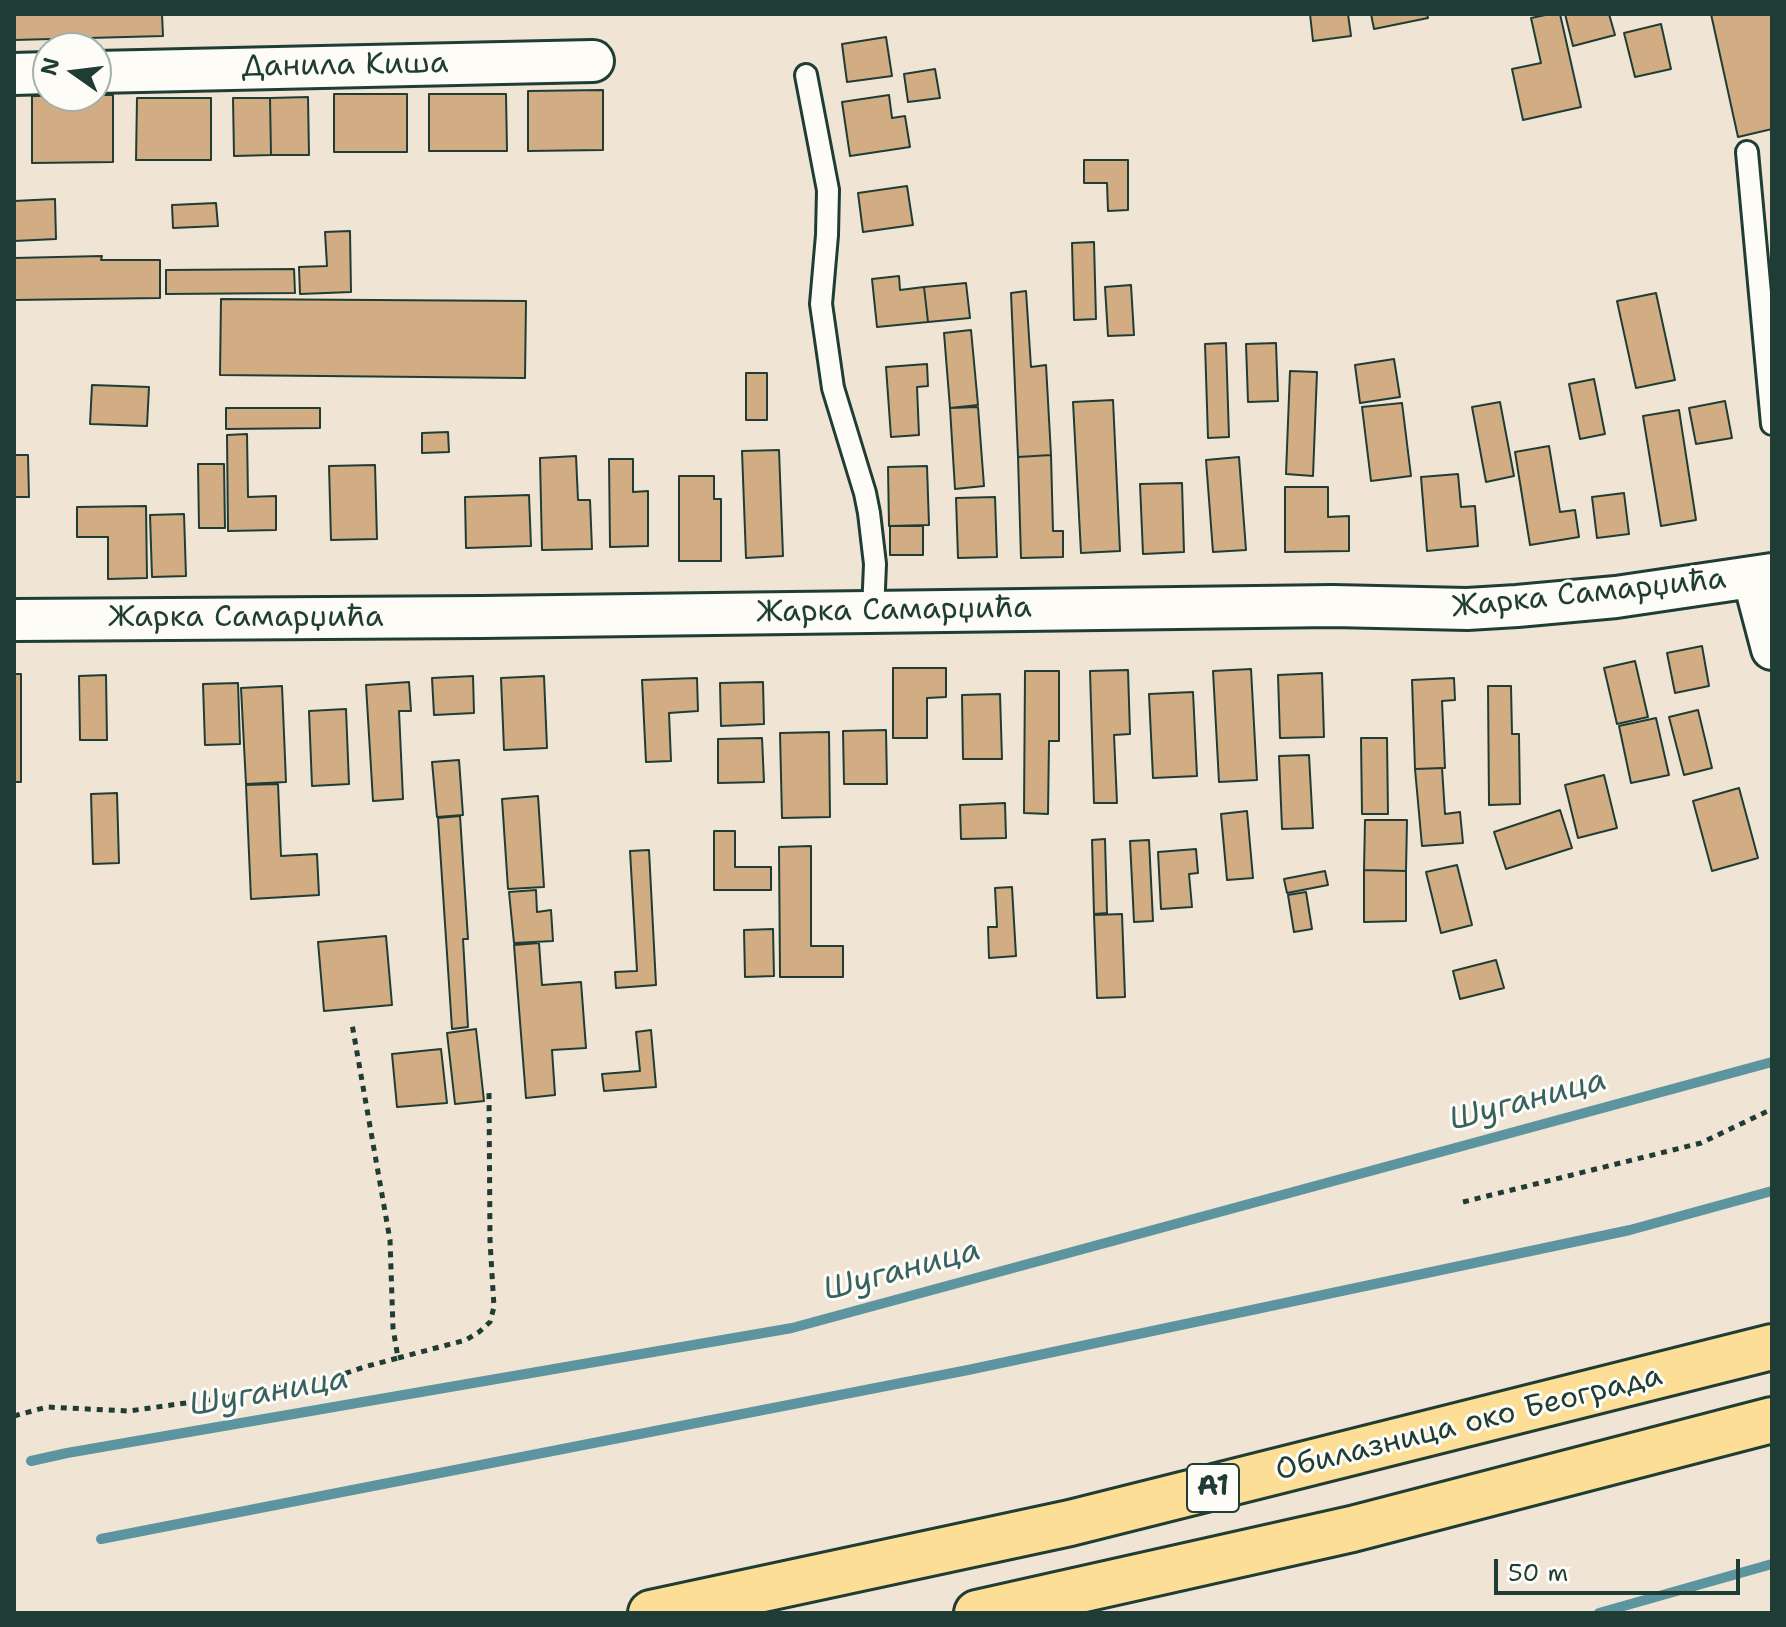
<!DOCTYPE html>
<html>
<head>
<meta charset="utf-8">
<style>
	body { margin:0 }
	#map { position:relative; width:1786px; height:1627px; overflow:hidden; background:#f0e4d4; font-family:"Shantell Sans",sans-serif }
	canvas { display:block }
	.frame { position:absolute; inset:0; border:16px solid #1f3d34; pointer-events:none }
	.north { position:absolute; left:32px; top:32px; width:80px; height:80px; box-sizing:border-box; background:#fdfcf7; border:2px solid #a4b0a9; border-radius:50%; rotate:284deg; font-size:22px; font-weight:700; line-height:32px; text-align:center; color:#1f3d34 }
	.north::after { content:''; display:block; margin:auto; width:28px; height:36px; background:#1f3d34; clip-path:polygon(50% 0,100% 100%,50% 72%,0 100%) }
	.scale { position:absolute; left:1494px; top:1559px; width:246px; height:36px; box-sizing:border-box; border:4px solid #1f3d34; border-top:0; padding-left:10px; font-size:24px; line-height:28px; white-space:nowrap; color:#1f3d34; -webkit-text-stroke:6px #fdfcf7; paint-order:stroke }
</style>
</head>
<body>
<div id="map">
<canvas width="1786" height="1627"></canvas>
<div class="frame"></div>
<div class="north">N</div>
<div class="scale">50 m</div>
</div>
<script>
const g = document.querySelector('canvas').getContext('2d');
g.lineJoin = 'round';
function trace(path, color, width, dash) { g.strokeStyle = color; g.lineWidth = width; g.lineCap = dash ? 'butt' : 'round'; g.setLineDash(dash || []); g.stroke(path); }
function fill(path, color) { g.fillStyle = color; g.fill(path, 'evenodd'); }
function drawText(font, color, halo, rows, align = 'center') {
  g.font = font + ' "Shantell Sans",sans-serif'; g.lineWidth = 6; g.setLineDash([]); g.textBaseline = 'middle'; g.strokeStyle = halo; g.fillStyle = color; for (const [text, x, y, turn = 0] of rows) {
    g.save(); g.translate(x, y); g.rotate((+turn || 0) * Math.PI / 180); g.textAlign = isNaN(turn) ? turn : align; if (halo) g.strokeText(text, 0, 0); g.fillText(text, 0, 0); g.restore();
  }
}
trace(new Path2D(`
	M31,1461L67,1453L792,1328L1772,1062
	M101,1539L968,1370L1630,1230L1772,1191
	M1599,1613L1772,1564`), '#5c959f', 10);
const building = new Path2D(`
	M14,14H162L163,36L14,40Z
	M1310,14H1348L1351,36L1313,41Z
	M1371,14H1427L1428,18L1374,29Z
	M1550,14H1560L1581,107L1523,120L1512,69L1541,63L1531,18Z
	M1565,14H1609L1615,35L1573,46Z
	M1711,14H1772V129L1738,137Z
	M1661,24L1671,69L1635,77L1624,33Z
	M886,37L892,76L847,82L842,44Z
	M935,69L940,98L908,102L904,74Z
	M603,90V150L528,151V91Z
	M334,94H407V152H334Z
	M429,94H506L507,151H429Z
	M96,95H113V162L32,163V96Z
	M889,95L892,118L905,116L910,147L850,156L842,102Z
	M308,97L309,155H271L270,98Z
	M137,98H211V160H136Z
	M233,98H270L271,155L234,156Z
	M1084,160H1128V210L1108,211L1107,183H1084Z
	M907,186L913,225L863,232L858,193Z
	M55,199L56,239L14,241V201Z
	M216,203L218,226L173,228L172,205Z
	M350,231L351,292L300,294L299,267L327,266L325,232Z
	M1094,242L1096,319L1074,320L1072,243Z
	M102,256L101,260H160V298L14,300V258Z
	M294,269L295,293L166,294V270Z
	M899,276L900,290L924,287L928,322L877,327L872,279Z
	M966,283L970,318L928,322L924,287Z
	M1131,285L1134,335L1108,336L1105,287Z
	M1026,291L1031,367L1046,365L1051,455L1018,457L1011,293Z
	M1656,293L1675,380L1636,388L1617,301Z
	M221,299L526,301L525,378L220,375Z
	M971,330L978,405L950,408L944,333Z
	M1226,343L1229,437L1208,438L1205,344Z
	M1276,343L1278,401L1248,402L1246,344Z
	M1394,359L1400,397L1360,403L1355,365Z
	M927,364L928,386L917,387L919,435L891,437L886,367Z
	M1290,371L1317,372L1313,476L1286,474Z
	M746,373H767V420H746Z
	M1594,379L1605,434L1580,439L1569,384Z
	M92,385L149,387L147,426L90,424Z
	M1113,400L1120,551L1081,553L1073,402Z
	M1725,401L1732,438L1696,444L1689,408Z
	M1500,402L1514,476L1486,482L1472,407Z
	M1402,403L1411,476L1371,481L1362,407Z
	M978,407L984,486L955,489L950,408Z
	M226,408H320V428L226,429Z
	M1679,410L1696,520L1661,526L1643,416Z
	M448,432L449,452L422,453V433Z
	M247,434L248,497L276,496V530L228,531L227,435Z
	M1549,446L1560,512L1575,510L1579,537L1530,545L1515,452Z
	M779,450L783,556L746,558L742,451Z
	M14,455H28L29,497H14Z
	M1051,455L1053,531H1063V557L1021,558L1018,457Z
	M576,456L578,500H590L592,549L542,550L540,458Z
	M1239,457L1246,550L1213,552L1206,460Z
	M609,459H633V492L648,491V546L610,547Z
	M198,464H224L225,528H199Z
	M375,465L377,539L331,540L329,466Z
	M927,466L929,525L889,526L888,467Z
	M1458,474L1461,507L1475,506L1478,546L1427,551L1421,477Z
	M679,476H714V499H721V561H679Z
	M1182,483L1184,552L1143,554L1140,484Z
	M1285,487H1328V517L1349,516V551L1285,552Z
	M1624,493L1629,534L1597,538L1592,497Z
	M529,495L531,546L466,548L465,497Z
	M995,497L997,557L958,558L956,498Z
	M146,506L147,578L108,579V537H77V507Z
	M184,514L186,576L152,577L150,515Z
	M890,526H923V555H890Z
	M1702,646L1709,686L1675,693L1667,653Z
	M1635,661L1648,717L1617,724L1604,668Z
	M893,668H946V697L927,698V738H893Z
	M1251,669L1257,780L1219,782L1213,671Z
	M1128,670L1130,734L1114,735L1117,803H1094L1090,671Z
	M1025,671H1059V741H1049L1048,814L1024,813Z
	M1322,673L1324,737L1280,738L1278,675Z
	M14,674H21V782H14Z
	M106,675L107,740H80L79,676Z
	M473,676L474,713L434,715L432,678Z
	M544,676L547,748L504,750L501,678Z
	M697,678L698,711L669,713L671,761L646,762L642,680Z
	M1454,678L1455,700L1442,701L1445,768L1415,769L1412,680Z
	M409,682L411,711H399L403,799L373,801L366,685Z
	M763,682L764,724L721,726L720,683Z
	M238,683L240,744L205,745L203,684Z
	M282,686L286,782L246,784L241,688Z
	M1488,686H1511L1512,734H1519L1520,804L1489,805Z
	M1193,692L1197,776L1153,778L1149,694Z
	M1000,694L1002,759H963L962,695Z
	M346,709L349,784L312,786L309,711Z
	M1698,710L1712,768L1684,775L1669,717Z
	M1656,718L1669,775L1631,783L1619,726Z
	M886,730L887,784H844L843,731Z
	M829,732L830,817L782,818L780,733Z
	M762,738L764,782L718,783V739Z
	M1361,738H1387L1388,814H1362Z
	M1309,755L1313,828L1282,829L1279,756Z
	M459,760L463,815L437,817L432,762Z
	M1442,768L1445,814L1460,812L1463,843L1422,846L1415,769Z
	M1604,775L1617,828L1578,838L1565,785Z
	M278,784L281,856L317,854L319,895L251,899L246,785Z
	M1739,788L1758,858L1712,871L1693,801Z
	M117,793L119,863L93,864L91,794Z
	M538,796L544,887L508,889L502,799Z
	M1005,803L1006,838L961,839L960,805Z
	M1560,810L1572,848L1506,869L1494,832Z
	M1247,811L1253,878L1227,880L1221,814Z
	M460,816L468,939H463L468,1027L452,1029L438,818Z
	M1365,820H1407L1406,871L1364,870Z
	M714,831H735V867H771V890H714Z
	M1105,839L1107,913L1094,914L1092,840Z
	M1149,840L1153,921L1134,922L1130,841Z
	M811,846V946H843V977H780L779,847Z
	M1196,849L1198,873L1189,874L1192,907L1161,909L1158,852Z
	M649,850L656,985L616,988L615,972L637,971L630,851Z
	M1457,865L1472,925L1441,933L1426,872Z
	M1364,870L1406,871V921L1364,922Z
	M1325,871L1328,885L1287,893L1284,879Z
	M1012,887L1016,956L989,958L988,927H997L995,888Z
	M536,890L537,912L551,910L553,941L514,943L509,892Z
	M1306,892L1312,929L1294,932L1288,895Z
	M1122,914L1125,997L1097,998L1094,915Z
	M773,929L774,976L745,977L744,930Z
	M386,936L392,1005L324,1011L318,942Z
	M539,943L542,985L581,982L586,1048L552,1050L555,1095L526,1098L514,945Z
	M1496,960L1504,988L1460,999L1453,971Z
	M476,1029L484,1101L455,1104L447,1033Z
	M651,1030L656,1087L604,1091L602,1074L640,1071L636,1032Z
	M441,1049L447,1103L397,1107L392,1054Z`);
fill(building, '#d2ad84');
trace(building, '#1f3d34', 2);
const service = new Path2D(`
	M806,75L828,190L827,235L821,304L833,388L865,493L869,513L875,564L873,612
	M1747,152L1772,424`);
const minor = new Path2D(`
	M96,72L593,61
	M14,74L48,73
	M1753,577L1772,649
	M14,620L482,617L1333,606L1467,609L1517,606L1616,597L1772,574`);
const motorway = new Path2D(`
	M651,1613L1070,1523L1772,1347
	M977,1613L1352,1529L1772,1420`);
trace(service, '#1f3d34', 26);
trace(minor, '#1f3d34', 46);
trace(motorway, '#1f3d34', 50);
trace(new Path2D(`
	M1463,1202L1701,1143L1772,1109
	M398,1358L466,1340L479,1332L490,1322L494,1307L490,1241L489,1090
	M14,1416L47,1407L129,1411L235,1396L335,1377L364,1367L398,1358L393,1328L390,1240L352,1024`), '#1f3d34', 5, [6, 6]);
trace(service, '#fdfcf7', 20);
trace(minor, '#fdfcf7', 40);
trace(motorway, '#fdde96', 44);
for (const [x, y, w] of [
	[1213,1488,52]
]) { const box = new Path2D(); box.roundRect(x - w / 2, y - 24, w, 48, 6); g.fillStyle = '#fdfcf7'; g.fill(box); trace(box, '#1f3d34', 2); }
drawText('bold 28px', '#1f3d34', null, [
	["A1",1213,1488]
]);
drawText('30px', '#1f3d34', '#fdfcf7', [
	["Данила Киша",345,66,-1],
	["Жарка Самарџића",1589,594,-6],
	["Жарка Самарџића",894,611,-1],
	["Жарка Самарџића",246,618],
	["Обилазница око Београда",1469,1424,-14]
]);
drawText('italic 32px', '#386260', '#fdfcf7', [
	["Шуганица",1528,1101,-15],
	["Шуганица",902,1271,-15],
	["Шуганица",269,1393,-10]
]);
</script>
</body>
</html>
